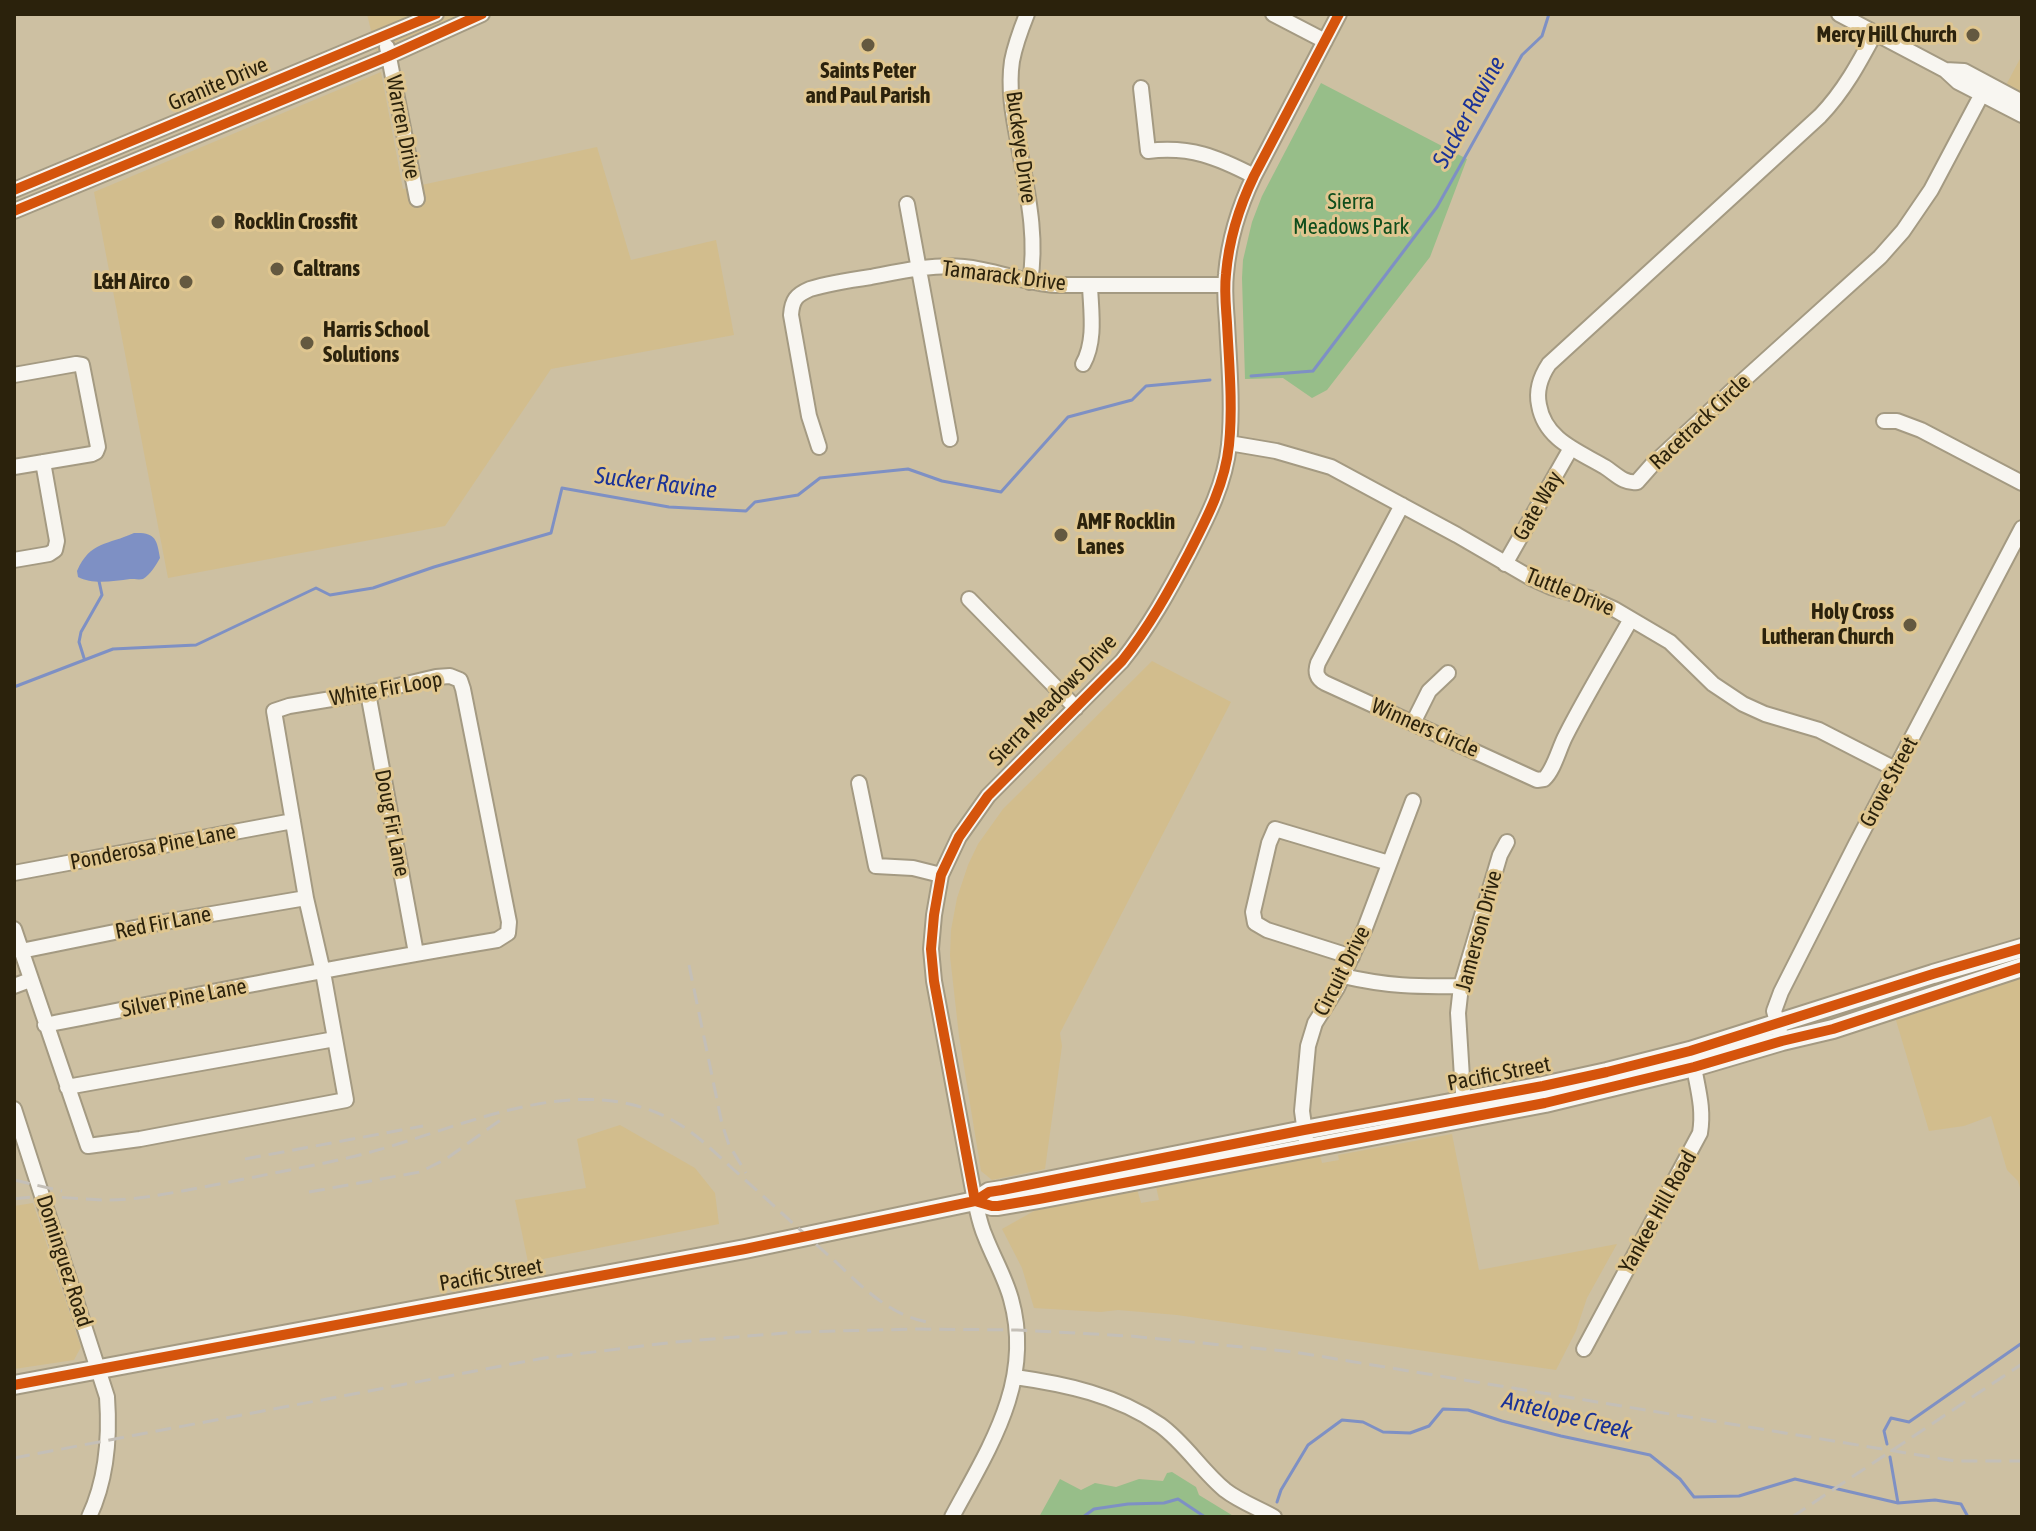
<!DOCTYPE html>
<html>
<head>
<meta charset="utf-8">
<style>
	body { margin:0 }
	#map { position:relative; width:2036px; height:1531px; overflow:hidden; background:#cdc0a2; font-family:"Asap Condensed",sans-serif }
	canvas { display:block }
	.frame { position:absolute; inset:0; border:16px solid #2b220c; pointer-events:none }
</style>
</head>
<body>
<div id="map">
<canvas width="2036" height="1531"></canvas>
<div class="frame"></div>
</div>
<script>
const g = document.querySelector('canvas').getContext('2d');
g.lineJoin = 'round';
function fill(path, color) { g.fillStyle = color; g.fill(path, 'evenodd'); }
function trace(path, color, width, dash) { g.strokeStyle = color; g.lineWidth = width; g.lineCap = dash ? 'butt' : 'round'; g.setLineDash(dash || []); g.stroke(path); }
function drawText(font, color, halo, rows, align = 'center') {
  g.font = font + ' "Asap Condensed",sans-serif'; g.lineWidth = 6; g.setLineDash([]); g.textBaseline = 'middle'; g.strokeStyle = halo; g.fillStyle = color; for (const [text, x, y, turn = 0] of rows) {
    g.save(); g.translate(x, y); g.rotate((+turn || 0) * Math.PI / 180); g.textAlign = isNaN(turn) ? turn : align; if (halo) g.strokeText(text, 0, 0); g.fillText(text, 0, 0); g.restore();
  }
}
fill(new Path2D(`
	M367,14H461L376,51Z
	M2022,55V98L2005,87Z
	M381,72L403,189L597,147L631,260L716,240L734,335L551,369L445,526L168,578L94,192Z
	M1152,661L1231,702L1060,1033L1062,1046L1045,1169L992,1180L981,1171L959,1036L950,956L951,930L957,898L968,865L978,844L1003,809Z
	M2022,977V1195L2018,1181L2007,1170L1991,1116L1964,1126L1929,1131L1895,1017Z
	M620,1125L695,1168L715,1193L719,1224L528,1262L515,1200L586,1188L577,1139Z
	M1452,1134L1479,1270L1617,1244L1587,1298L1576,1331L1556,1370L1177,1315L1118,1310L1101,1312L1034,1308L1022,1268L1002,1229L1041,1207L1137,1189L1141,1203L1159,1200L1156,1186L1320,1156L1322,1163L1339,1160L1338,1155Z
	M33,1203L81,1347L74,1360L14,1369V1206Z`), '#d2bd8d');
fill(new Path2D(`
	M1321,83L1467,159L1430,257L1327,390L1312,398L1283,378L1245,379L1242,278L1243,260L1252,222L1262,196Z
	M1172,1472L1196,1487L1199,1495L1235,1517H1039L1060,1479L1081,1490L1095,1483L1116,1487L1139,1479L1163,1481L1167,1473Z`), '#97be89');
fill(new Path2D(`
	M134,533C155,532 157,539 160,558C156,565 150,575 143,579C140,580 133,579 130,579C114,581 93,585 78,577L77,571C90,541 108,545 134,533Z`), '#7e90c4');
trace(new Path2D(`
	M1251,376L1313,371L1437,207L1522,55L1542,36L1549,14
	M84,658L79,642L81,632L102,595L99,581
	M14,687L113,649L196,645L316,588L330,595L373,588L434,567L551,533L562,488L669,507L746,511L755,502L798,495L820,478L908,469L942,481L1001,492L1068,417L1132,400L1146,386L1210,380
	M1887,1444L1884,1431L1891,1418L1909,1422L2022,1343
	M1890,1457L1898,1503
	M1277,1502L1281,1490L1308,1445L1342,1420L1363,1422L1383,1432L1410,1433L1429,1426L1443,1409L1468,1410L1502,1421L1561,1436L1650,1455L1680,1479L1694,1497L1739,1496L1795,1479L1898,1503L1935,1500L1961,1504L1968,1517
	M1083,1517L1094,1509L1128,1504L1164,1503L1178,1499L1205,1517`), '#7e90c4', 3);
const minor = new Path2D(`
	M1027,14C1021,29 1015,45 1012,61C1008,88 1013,115 1018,141C1026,188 1038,234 1030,282
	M1273,14L1325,41
	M1839,14L1945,70L1958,82L2022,115
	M1875,33C1859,63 1844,91 1820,116L1549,364C1541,376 1536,391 1539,405C1545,440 1578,451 1605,467C1616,474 1624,484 1637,482L1652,465L1736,387L1880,257L1903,231L1931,190L1984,90
	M387,47L417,199
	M1945,70L1964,71L2022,102
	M1141,88L1148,151C1191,146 1217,157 1254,176
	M14,190L436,14
	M907,204L950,439
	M14,211L389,56L482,14
	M1083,364C1096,341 1091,311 1090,286
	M14,375L76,364L82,365L98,447L96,452L92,454L14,467
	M1884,421H1897L1921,430L2022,483
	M1229,443L1276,451L1331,467L1457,535L1531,578L1551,587L1592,599L1614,609L1670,642L1713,684L1743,704L1765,714L1819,730L1895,769
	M819,447L809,416L791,315C792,300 796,295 810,289C830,283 850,280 871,277C902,271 932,264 964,267C995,270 1024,283 1056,285H1225
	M1402,505L1318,663C1315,672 1316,678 1325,683L1537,780L1544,779C1554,770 1559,748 1566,735C1586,696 1609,658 1631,619
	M14,560L49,554L55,550L57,541L43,462
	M1505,564L1571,448
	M969,599L1076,708
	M368,693L416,953
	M1413,723L1429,691L1448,673
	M859,783L876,866L913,868L941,875
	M14,873L293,821
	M14,929L88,1146L140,1139L346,1100L323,972L306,898L274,711L289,706L368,693L436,677L450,676L460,680L463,689L509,922L508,933L497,940C346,965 196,995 45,1025
	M21,951L159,923L306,898
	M1352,957L1267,930L1255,923L1253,912L1269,843L1275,829L1389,863
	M1343,976C1386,986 1417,987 1461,986
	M14,986L30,980
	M1780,1032L1774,1011L1781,992L1856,844L2022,528
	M67,1087L335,1039
	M14,1109L107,1397C110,1438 107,1479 89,1517
	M1464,1110L1458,1013L1461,986L1500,855L1507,842
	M1306,1140L1302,1111L1308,1046L1315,1023L1337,988L1365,928L1413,801
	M1584,1349L1700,1133C1704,1109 1698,1090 1694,1067
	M1015,1377C1065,1384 1117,1395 1160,1425C1185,1443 1201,1470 1225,1490C1239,1501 1258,1508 1274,1517
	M952,1517C989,1448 1034,1381 1011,1299C1005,1277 993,1257 985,1236C980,1225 978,1213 975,1201L934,981L931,949L934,915L941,875L959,837L988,796L1122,661C1149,627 1169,591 1189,553C1207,518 1225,484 1229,445C1233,405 1229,363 1227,323C1226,307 1224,291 1226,274C1229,239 1239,207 1254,176L1339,14`);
const major = new Path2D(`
	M975,1201L992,1206H998L1039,1199L1545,1103L1694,1067L1782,1041L1833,1029L2022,967
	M14,1385L745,1249L975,1201L989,1192L1002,1190L1304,1130L1543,1086L1607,1072L1690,1051L1933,974L2022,948`);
trace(minor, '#a49a82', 18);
trace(major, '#a49a82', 22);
trace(minor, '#f8f6f1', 14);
trace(major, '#f8f6f1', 18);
trace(new Path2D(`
	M689,965L722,1124L729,1145L746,1173
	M245,1159L423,1126
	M14,1180L62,1191
	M309,1192L420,1172L446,1159L506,1116
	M14,1199C44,1194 75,1199 105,1200C122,1200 142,1198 159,1195C191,1190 223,1183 255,1177C292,1169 330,1163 367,1153C462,1128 577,1068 672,1120C695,1132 714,1152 733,1169C768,1200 802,1232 837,1263C863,1288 890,1315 927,1322
	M14,1458L544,1358L675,1342L798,1332L918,1329L1017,1330L1130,1336L1294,1352L1955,1461H2022
	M1792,1517L2022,1364`), '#c4bfb7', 3, [16, 8]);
trace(new Path2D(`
	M14,190L436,14
	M14,211L389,56L482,14
	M975,1201L934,981L931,949L934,915L941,875L959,837L988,796L1122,661C1149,627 1169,591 1189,553C1207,518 1225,484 1229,445C1233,405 1229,363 1227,323C1226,307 1224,291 1226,274C1229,239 1239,207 1254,176L1339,14
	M975,1201L992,1206H998L1039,1199L1545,1103L1694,1067L1782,1041L1833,1029L2022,967
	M14,1385L745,1249L975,1201L989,1192L1002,1190L1304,1130L1543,1086L1607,1072L1690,1051L1933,974L2022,948`), '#d5540c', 10);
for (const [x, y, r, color] of [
	[1973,35,8,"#645940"],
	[868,45,8,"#645940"],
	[218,222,8,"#645940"],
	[277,269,8,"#645940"],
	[186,282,8,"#645940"],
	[307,343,8,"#645940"],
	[1061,535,8,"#645940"],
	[1910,625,8,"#645940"]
]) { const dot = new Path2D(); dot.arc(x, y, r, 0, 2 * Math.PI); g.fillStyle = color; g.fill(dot); trace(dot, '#dfc690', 3); }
drawText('bold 22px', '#2b220c', '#dfc690', [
	["Mercy Hill Church",1957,35,"right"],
	["Saints Peter",868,71,"center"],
	["and Paul Parish",868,96,"center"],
	["Rocklin Crossfit",234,222],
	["Caltrans",293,269],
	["L&H Airco",170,282,"right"],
	["Harris School",323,330],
	["Solutions",323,355],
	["AMF Rocklin",1077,522],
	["Lanes",1077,547],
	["Holy Cross",1894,612,"right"],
	["Lutheran Church",1894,637,"right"]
], 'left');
drawText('22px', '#2b220c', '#dfc690', [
	["Granite Drive",218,84,-23],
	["Warren Drive",403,127,79],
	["Buckeye Drive",1021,147,82],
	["Tamarack Drive",1004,276,7],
	["Racetrack Circle",1700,422,-43],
	["Gate Way",1538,506,-60],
	["Tuttle Drive",1570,592,22],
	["White Fir Loop",386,689,-10],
	["Sierra Meadows Drive",1053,700,-46],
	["Winners Circle",1425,728,24],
	["Grove Street",1889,782,-62],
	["Doug Fir Lane",392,823,79],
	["Ponderosa Pine Lane",153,847,-11],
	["Red Fir Lane",163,923,-11],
	["Jamerson Drive",1479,931,-75],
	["Circuit Drive",1342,971,-63],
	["Silver Pine Lane",184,998,-11],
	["Pacific Street",1499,1074,-11],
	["Yankee Hill Road",1658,1212,-61],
	["Dominguez Road",64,1261,72],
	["Pacific Street",491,1275,-10]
]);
drawText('22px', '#0e4d1c', '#dfc690', [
	["Sierra",1351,202],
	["Meadows Park",1351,227]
]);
drawText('italic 24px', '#1a3297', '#dfc690', [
	["Sucker Ravine",1469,112,-61],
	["Sucker Ravine",656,483,7],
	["Antelope Creek",1567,1416,14]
]);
</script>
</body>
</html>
